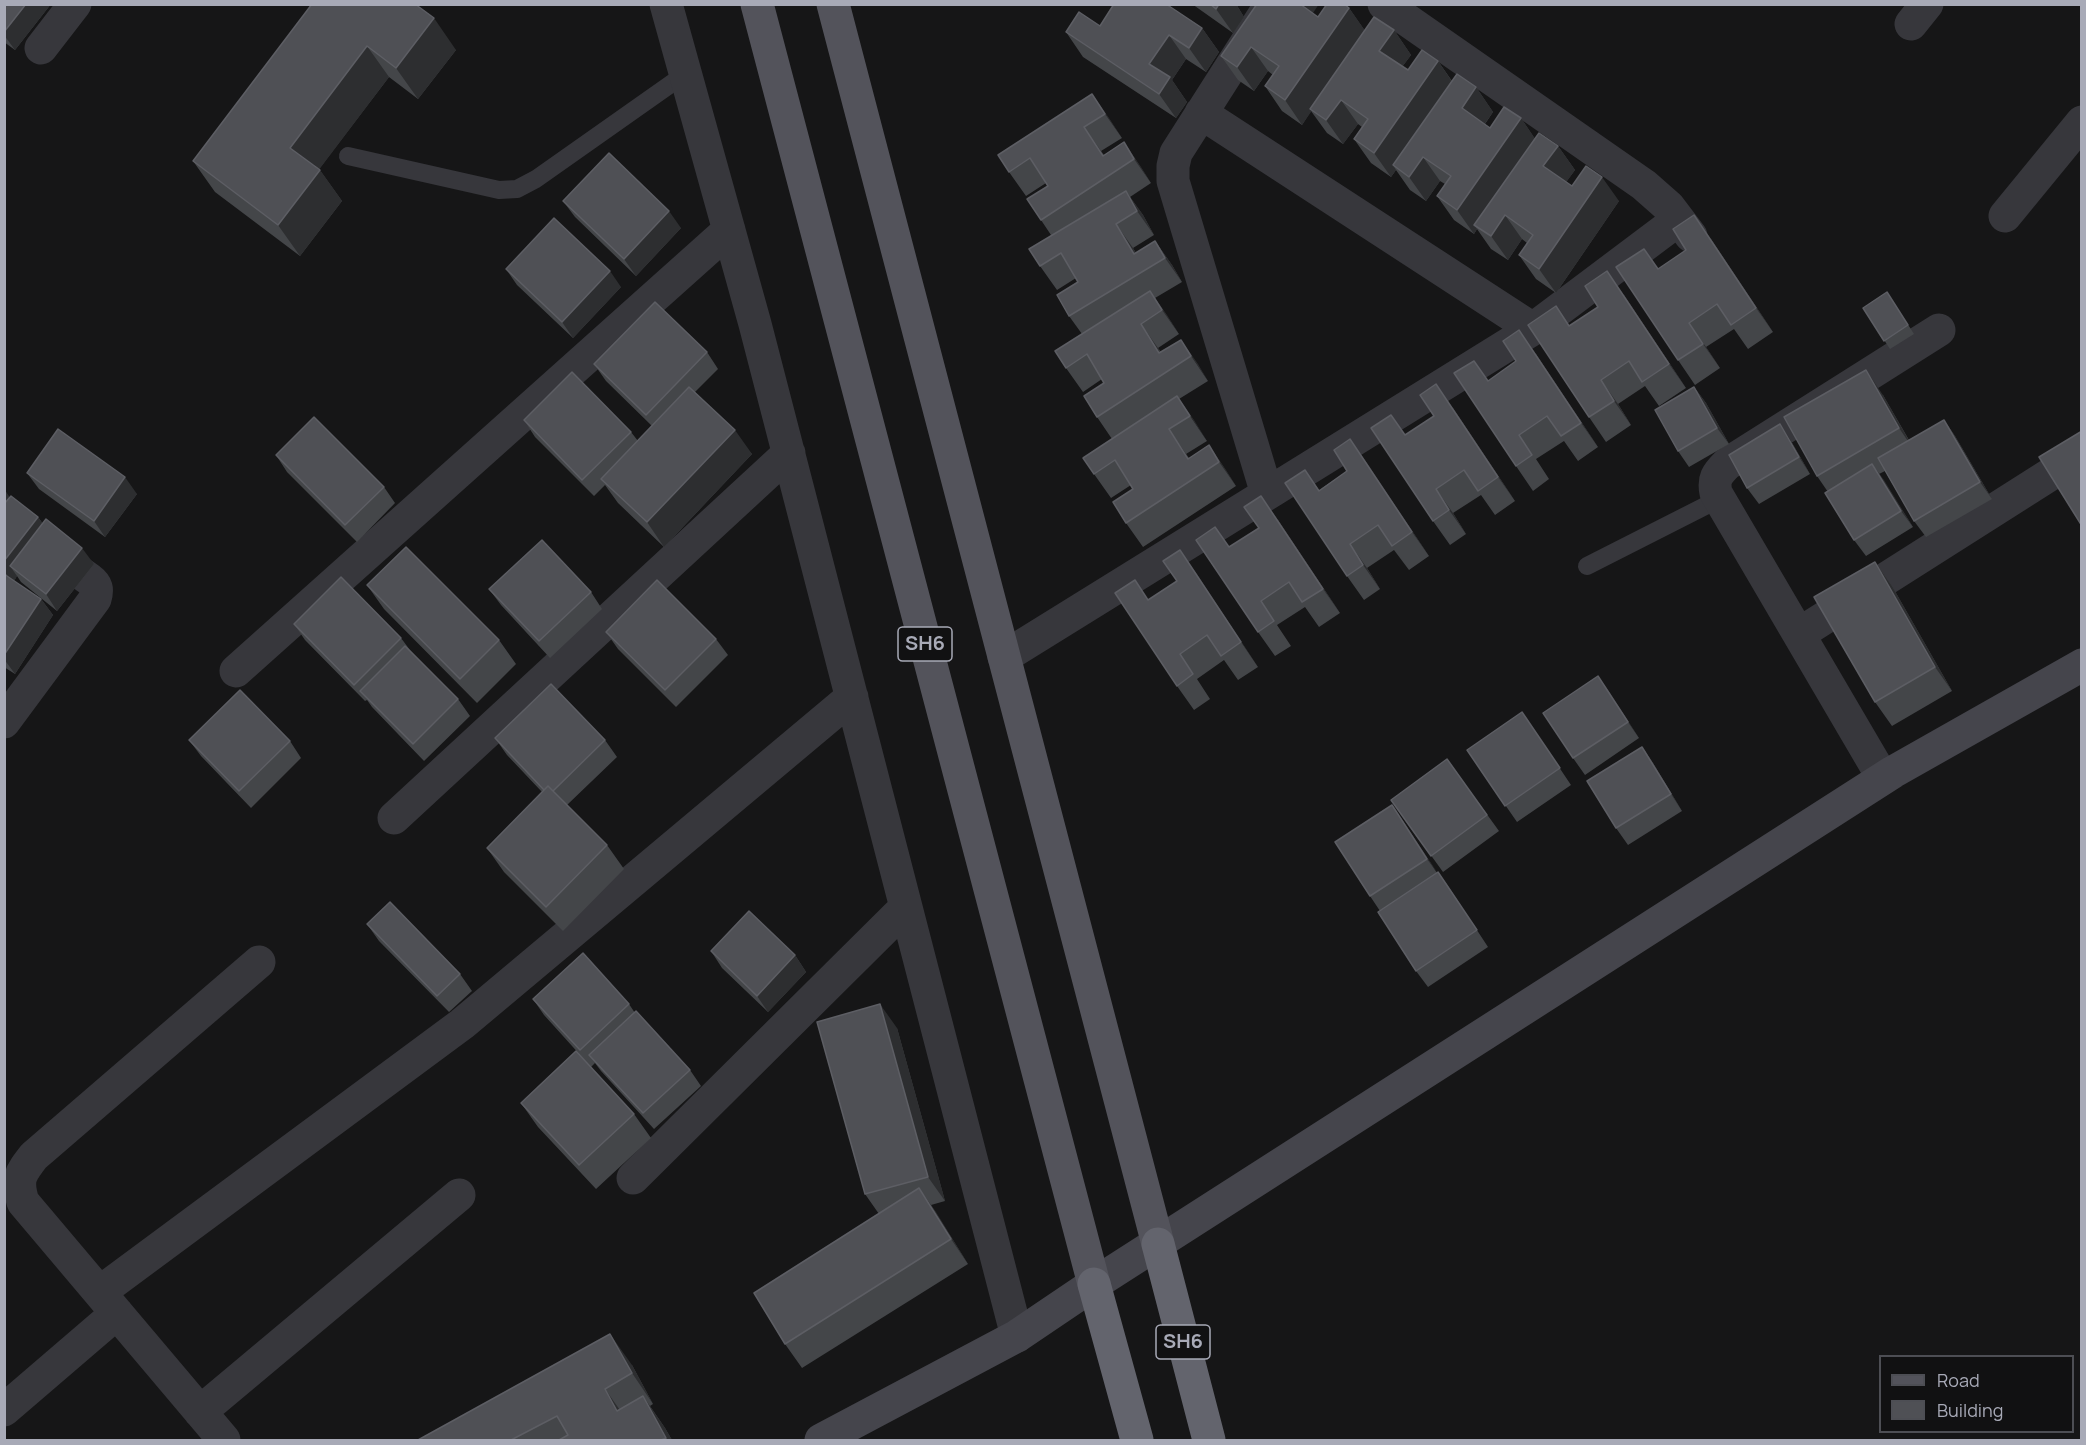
<!DOCTYPE html>
<html>
<head>
<meta charset="utf-8">
<style>
	body { margin:0 }
	#map { position:relative; width:2086px; height:1445px; overflow:hidden; background:#161617; font-family:Manrope,sans-serif }
	canvas { display:block }
	.frame { position:absolute; inset:0; border:6px solid #a8aab7; pointer-events:none }
	.legend { position:absolute; left:1879px; top:1355px; width:195px; height:78px; box-sizing:border-box; background:#111112; border:2px solid #4d4e54; margin:0; padding:8px 10px; list-style:none; font-size:18px; color:#a8aab7 }
	.legend li { display:flex; align-items:center; gap:12px; height:30px }
	.legend b { width:30px; border:2px solid #4d4e54 }
</style>
</head>
<body>
<div id="map">
<canvas width="2086" height="1445"></canvas>
<div class="frame"></div>
<ul class="legend">
<li><b style="height:8px;background:#53535b"></b>Road</li>
<li><b style="height:16px;background:#4f5055"></b>Building</li>
</ul>
</div>
<script>
const g = document.querySelector('canvas').getContext('2d');
g.lineJoin = 'round';
function trace(path, color, width, dash) { g.strokeStyle = color; g.lineWidth = width; g.lineCap = dash ? 'butt' : 'round'; g.setLineDash(dash || []); g.stroke(path); }
function fill(path, color) { g.fillStyle = color; g.fill(path, 'evenodd'); }
function drawText(font, color, halo, rows, align = 'center') {
  g.font = font + ' Manrope,sans-serif'; g.lineWidth = 4.5; g.setLineDash([]); g.textBaseline = 'middle'; g.strokeStyle = halo; g.fillStyle = color; for (const [text, x, y, turn = 0] of rows) {
    g.save(); g.translate(x, y); g.rotate((+turn || 0) * Math.PI / 180); g.textAlign = isNaN(turn) ? turn : align; if (halo) g.strokeText(text, 0, 0); g.fillText(text, 0, 0); g.restore();
  }
}
trace(new Path2D(`
	M348,156L499,190L517,189L536,179L685,74
	M1587,566L1719,499`), '#37373c', 18);
trace(new Path2D(`
	M666,4L755,324L1017,1336
	M1384,4L1644,185L1669,207L1691,236
	M1911,24L1927,4
	M41,48L75,4
	M1201,113L1533,329
	M2005,216L2082,122
	M1267,494L1173,181V166L1176,153L1271,4
	M4,519L89,579C97,585 98,589 95,599L4,722
	M1799,634L2054,472
	M1004,657L1533,329L1678,220
	M236,671L729,230
	M1883,778L1716,493C1713,479 1717,474 1727,464L1939,330
	M394,818L789,453
	M633,1178L906,907
	M100,1292L462,1024L852,697
	M4,1410L117,1313
	M200,1412L459,1195
	M224,1440L23,1202C16,1179 20,1174 34,1156L259,962`), '#37373c', 33);
trace(new Path2D(`
	M821,1440L1017,1336L1094,1284L1893,772L2082,665`), '#45454c', 33);
trace(new Path2D(`
	M757,4L1094,1284
	M833,4L1158,1244`), '#53535b', 33);
trace(new Path2D(`
	M1158,1244L1209,1440
	M1094,1284L1137,1440`), '#63646d', 33);
fill(new Path2D(`
	M4,4H51L15,50L4,42Z
	M312,4L456,50L418,99L389,77L319,169L342,201L300,256L215,192L193,161Z
	M1113,4H1166L1202,28L1219,52L1206,72L1186,59L1172,80L1187,102L1176,118L1083,57L1066,32L1100,26L1113,5Z
	M1192,4H1236L1244,17L1233,33Z
	M1349,8L1365,31L1394,30L1411,55L1402,67L1408,70L1438,61L1452,81L1476,87L1493,112L1485,124L1490,128L1521,118L1535,139L1558,146L1575,170L1566,182L1572,186L1619,201L1556,293L1536,279L1519,255L1527,243L1522,239L1508,260L1491,249L1477,229L1474,234L1454,220L1437,196L1445,184L1440,181L1426,201L1410,190L1396,170L1391,177L1371,163L1354,139L1362,127L1358,124L1343,144L1327,133L1311,111L1302,125L1282,111L1265,86L1273,75L1268,71L1254,91L1238,80L1221,56L1313,13L1318,17Z
	M1092,94L1122,138L1101,151L1104,155L1124,142L1151,183L1130,197L1143,215L1154,235L1133,248L1136,253L1155,241L1172,265L1182,282L1155,298L1179,334L1158,348L1161,352L1181,340L1208,381L1179,399L1207,441L1186,454L1189,458L1209,445L1236,486L1143,547L1126,523L1133,489L1131,485L1111,498L1094,474L1112,439L1097,417L1104,383L1102,379L1083,392L1066,368L1082,334L1069,316L1078,282L1076,278L1057,290L1040,266L1051,235L1041,220L1048,186L1046,183L1026,196L1009,172Z
	M563,201L681,228L636,276L575,217Z
	M1711,239L1773,332L1748,349L1734,329L1706,347L1720,368L1695,385L1678,360L1658,269Z
	M506,269L621,287L573,338L517,285Z
	M1624,295L1686,388L1659,406L1645,386L1618,404L1631,425L1606,442L1589,417L1556,306L1570,326Z
	M1893,301L1914,334L1890,349L1863,308Z
	M707,352L718,369L695,392L752,454L664,547L618,503L605,485L594,496L535,437L524,420L631,432L638,441L652,426L606,381L594,364Z
	M1536,354L1598,447L1578,461L1564,441L1536,459L1549,479L1533,491L1516,466L1488,381Z
	M1694,387L1706,403L1729,444L1689,467L1678,451Z
	M1883,395L1909,440L1944,420L1955,436L1992,499L1926,537L1914,521L1885,471L1879,474L1913,527L1866,556L1854,540L1828,492L1817,476Z
	M1453,408L1515,501L1495,515L1481,495L1453,513L1466,534L1450,545L1433,521L1405,435Z
	M1350,439L1429,556L1409,570L1394,550L1367,568L1380,589L1364,600L1347,576L1305,470L1319,490L1347,471Z
	M1791,441L1810,474L1759,504L1747,488Z
	M276,455L384,487L395,503L357,542L287,472Z
	M27,473L137,494L105,537L39,489Z
	M4,490L9,497L38,517L43,524L94,564L57,611L21,582L17,576L14,581L41,599L53,615L15,674L4,667Z
	M1278,520L1340,613L1319,627L1305,607L1277,625L1291,646L1275,656L1258,632L1229,547Z
	M1180,550L1258,667L1238,680L1224,660L1197,679L1210,699L1194,710L1177,686L1149,600L1177,581Z
	M1875,562L1892,586L1952,691L1892,726L1875,702Z
	M367,585L499,640L516,664L477,703L384,609Z
	M489,589L591,592L602,609L550,658L501,605Z
	M294,624L401,638L410,650L458,699L470,716L424,761L372,707L367,700L365,701L305,640Z
	M606,632L716,639L728,655L676,707L618,649Z
	M1598,676L1639,738L1585,775L1573,758Z
	M1522,712L1571,785L1517,822L1467,750Z
	M495,738L605,740L617,757L567,805L607,845L624,869L563,931L504,872L487,848L542,792L507,755Z
	M189,740L290,741L301,758L251,808L201,756Z
	M1642,747L1653,763L1682,811L1628,845L1616,828Z
	M1447,759L1499,831L1443,872L1391,800Z
	M1403,821L1437,873L1438,872L1450,889L1488,947L1428,987L1416,971L1380,911L1370,896Z
	M367,924L460,974L472,991L449,1012L379,941Z
	M711,951L795,955L806,972L768,1012L722,968Z
	M533,999L629,1004L635,1013L690,1070L701,1086L654,1129L601,1071L595,1063L591,1067L544,1015Z
	M897,1028L945,1201L931,1205L968,1264L802,1368L785,1344L879,1214L865,1194Z
	M521,1103L634,1114L651,1138L596,1189L538,1127Z
	M632,1365L653,1404L650,1406L665,1428L672,1440H418Z`), '#444649');
fill(new Path2D(`
	M26,4H51L15,50L4,35V32Z
	M1219,4H1236L1244,17L1233,33L1216,9Z
	M1295,4H1319L1307,22Z
	M1349,8L1366,32L1302,125L1285,100Z
	M434,18L456,50L418,99L396,68Z
	M1202,28L1219,52L1206,72L1189,48Z
	M1394,30L1411,55L1396,75L1379,51Z
	M1169,35L1186,59L1172,80L1187,102L1176,118L1159,94L1149,64Z
	M367,46L389,77L312,179L290,148Z
	M1251,47L1268,71L1254,91L1237,67Z
	M1438,61L1455,86L1393,165L1396,170L1391,177L1374,153Z
	M1476,87L1493,112L1479,132L1462,108Z
	M1092,94L1109,118L1122,138L1105,114Z
	M1341,100L1358,124L1343,144L1326,120Z
	M1521,118L1538,143L1474,225L1477,229L1474,234L1457,210Z
	M1084,127L1101,151L1114,172L1103,156Z
	M1124,142L1141,167L1151,183L1134,159Z
	M1558,146L1575,170L1560,191L1543,166Z
	M1423,157L1440,181L1426,201L1409,177Z
	M320,170L342,201L300,256L278,225Z
	M1602,177L1619,201L1556,293L1539,269Z
	M1126,191L1143,215L1154,235L1137,211Z
	M669,211L681,228L636,276L624,259Z
	M1505,215L1522,239L1508,260L1491,236Z
	M1694,215L1711,239L1773,332L1756,308Z
	M1116,224L1133,248L1146,269L1134,254Z
	M1155,241L1172,265L1182,282L1165,258Z
	M610,271L621,287L573,338L562,322Z
	M1607,271L1624,295L1686,388L1669,364Z
	M1150,291L1167,315L1179,334L1162,310Z
	M1689,323L1706,347L1720,368L1703,344Z
	M1141,324L1158,348L1171,369L1159,353Z
	M1519,330L1536,354L1598,447L1581,423Z
	M1181,340L1198,364L1208,381L1191,356Z
	M1866,370L1883,395L1916,453L1899,428Z
	M1601,380L1618,404L1631,425L1614,401Z
	M1436,384L1453,408L1515,501L1498,477Z
	M1694,387L1706,403L1729,444L1717,428Z
	M1177,396L1194,420L1207,441L1190,416Z
	M1944,420L1955,436L1992,499L1980,482Z
	M1780,424L1791,441L1810,474L1799,457Z
	M1169,429L1186,454L1200,475L1188,459Z
	M735,430L752,454L664,547L647,522Z
	M1350,439L1367,463L1429,556L1412,532Z
	M1209,445L1226,470L1236,486L1219,462Z
	M1872,464L1884,480L1913,527L1901,511Z
	M125,477L137,494L105,537L94,521Z
	M1436,489L1453,513L1466,534L1449,510Z
	M5,490L16,507L4,522Z
	M1261,496L1278,520L1340,613L1323,589Z
	M38,517L50,534L10,566L17,576L13,583L4,571V561Z
	M1350,544L1367,568L1380,589L1363,565Z
	M82,548L94,564L57,611L46,594Z
	M1180,550L1197,574L1258,667L1241,642Z
	M1875,562L1892,586L1952,691L1935,667Z
	M41,599L53,615L15,674L4,659V655Z
	M1598,676L1610,693L1639,738L1628,722Z
	M1642,747L1653,763L1682,811L1671,794Z
	M1392,805L1403,821L1439,875L1427,859Z
	M795,955L806,972L768,1012L757,996Z
	M880,1004L897,1028L945,1201L928,1177Z
	M919,1188L936,1212L968,1264L951,1239Z
	M610,1334L632,1365L653,1404L632,1373Z
	M605,1389L627,1420L617,1411Z
	M643,1396L665,1428L672,1440H668L666,1438Z`), '#2d2e30');
const building = new Path2D(`
	M4,4H26L4,32Z
	M312,4H415L434,18L396,68L367,46L290,148L320,170L278,225L193,161Z
	M1114,4H1166L1202,28L1189,48L1169,35L1149,64L1170,77L1159,94L1066,32L1079,12L1100,26Z
	M1210,4H1219L1216,9Z
	M1257,4H1300L1318,17L1327,4H1344L1349,8L1285,100L1265,86L1279,66L1251,47L1237,67L1221,56Z
	M1374,17L1394,30L1379,51L1408,70L1422,50L1438,61L1374,153L1354,139L1368,119L1341,100L1326,120L1310,109Z
	M1457,74L1476,87L1462,108L1490,128L1504,107L1521,118L1457,210L1437,196L1451,176L1423,157L1409,177L1393,165Z
	M1092,94L1105,114L1084,127L1103,156L1124,142L1134,159L1041,220L1027,199L1048,186L1030,158L1009,172L998,155Z
	M1539,133L1558,146L1543,166L1572,186L1586,166L1602,177L1539,269L1519,255L1533,235L1505,215L1491,236L1474,225Z
	M609,153L669,211L624,259L563,201Z
	M1126,191L1137,211L1116,224L1134,254L1155,241L1165,258L1069,316L1057,295L1078,282L1061,253L1040,266L1029,249Z
	M1694,215L1756,308L1731,325L1717,304L1689,323L1703,344L1678,360L1616,267L1644,249L1658,269L1686,250L1673,229Z
	M554,218L610,271L562,322L506,269Z
	M1607,271L1669,364L1642,382L1629,361L1601,380L1614,401L1589,417L1528,325L1556,306L1569,326L1598,307L1585,286Z
	M1150,291L1162,310L1141,324L1159,353L1181,340L1191,356L1097,417L1084,396L1104,383L1087,354L1066,368L1055,351Z
	M1887,292L1908,325L1884,341L1863,308Z
	M655,302L707,352L646,415L594,364Z
	M1519,330L1581,423L1561,436L1547,416L1519,435L1532,455L1516,466L1454,373L1474,361L1488,381L1516,361L1503,341Z
	M1866,370L1899,428L1817,476L1784,417Z
	M572,372L631,432L582,480L524,420Z
	M1436,384L1498,477L1478,491L1464,470L1436,489L1449,510L1433,521L1371,428L1391,415L1405,435L1434,416L1420,395Z
	M689,387L735,430L647,522L601,479Z
	M1694,387L1717,428L1678,451L1655,410Z
	M1177,396L1190,416L1169,429L1188,459L1209,445L1219,462L1126,523L1113,502L1133,489L1115,460L1094,474L1083,458Z
	M314,417L384,487L345,525L276,455Z
	M1944,420L1980,482L1914,521L1878,458Z
	M1780,424L1799,457L1747,488L1729,455Z
	M58,429L125,477L94,521L27,473Z
	M2082,431V526L2039,457Z
	M1350,439L1412,532L1392,546L1378,525L1350,544L1363,565L1347,576L1285,483L1305,470L1319,491L1347,471L1334,450Z
	M1872,464L1901,511L1854,540L1825,493Z
	M11,496L38,517L4,561V504Z
	M1261,496L1323,589L1302,602L1289,582L1261,601L1274,621L1258,632L1196,540L1215,527L1229,547L1259,528L1244,507Z
	M46,519L82,548L46,594L10,566Z
	M542,540L591,592L539,641L489,589Z
	M406,547L499,640L460,679L367,585Z
	M1180,550L1241,642L1221,656L1207,635L1180,654L1193,674L1177,686L1115,593L1135,580L1148,600L1177,581L1163,561Z
	M1875,562L1935,667L1875,702L1814,597Z
	M4,574L41,599L4,655Z
	M341,577L401,638L354,685L294,624Z
	M657,580L716,639L665,690L606,632Z
	M405,646L458,699L413,744L360,691Z
	M1598,676L1628,722L1573,758L1543,713Z
	M551,684L605,740L553,791L548,786L544,790L495,738Z
	M240,690L290,741L239,791L189,740Z
	M1522,712L1560,768L1505,806L1467,750Z
	M1642,747L1671,794L1616,828L1587,781Z
	M1447,759L1487,815L1431,856L1391,800Z
	M548,786L607,845L546,907L487,848Z
	M1392,805L1427,859L1370,896L1335,842Z
	M1438,872L1477,930L1416,971L1378,912Z
	M390,902L460,974L437,996L367,924Z
	M749,911L795,955L757,996L711,951Z
	M583,953L629,1004L580,1050L533,999Z
	M880,1004L928,1177L865,1194L817,1022Z
	M636,1011L690,1070L643,1113L589,1055Z
	M576,1051L634,1114L579,1165L521,1103Z
	M919,1188L951,1239L785,1344L754,1293Z
	M610,1334L632,1373L605,1389L617,1411L643,1396L666,1438L661,1440H559L568,1435L557,1416L511,1440H418Z`);
fill(building, '#4f5055');
trace(building, '#5d5e64', 1.5);
for (const [x, y, w] of [
	[925,644,54],
	[1183,1342,54]
]) { const box = new Path2D(); box.roundRect(x - w / 2, y - 17, w, 34, 4.5); g.fillStyle = '#111112'; g.fill(box); trace(box, '#a8aab7', 1.5); }
drawText('bold 20px', '#a8aab7', null, [
	["SH6",925,644],
	["SH6",1183,1342]
]);
</script>
</body>
</html>
